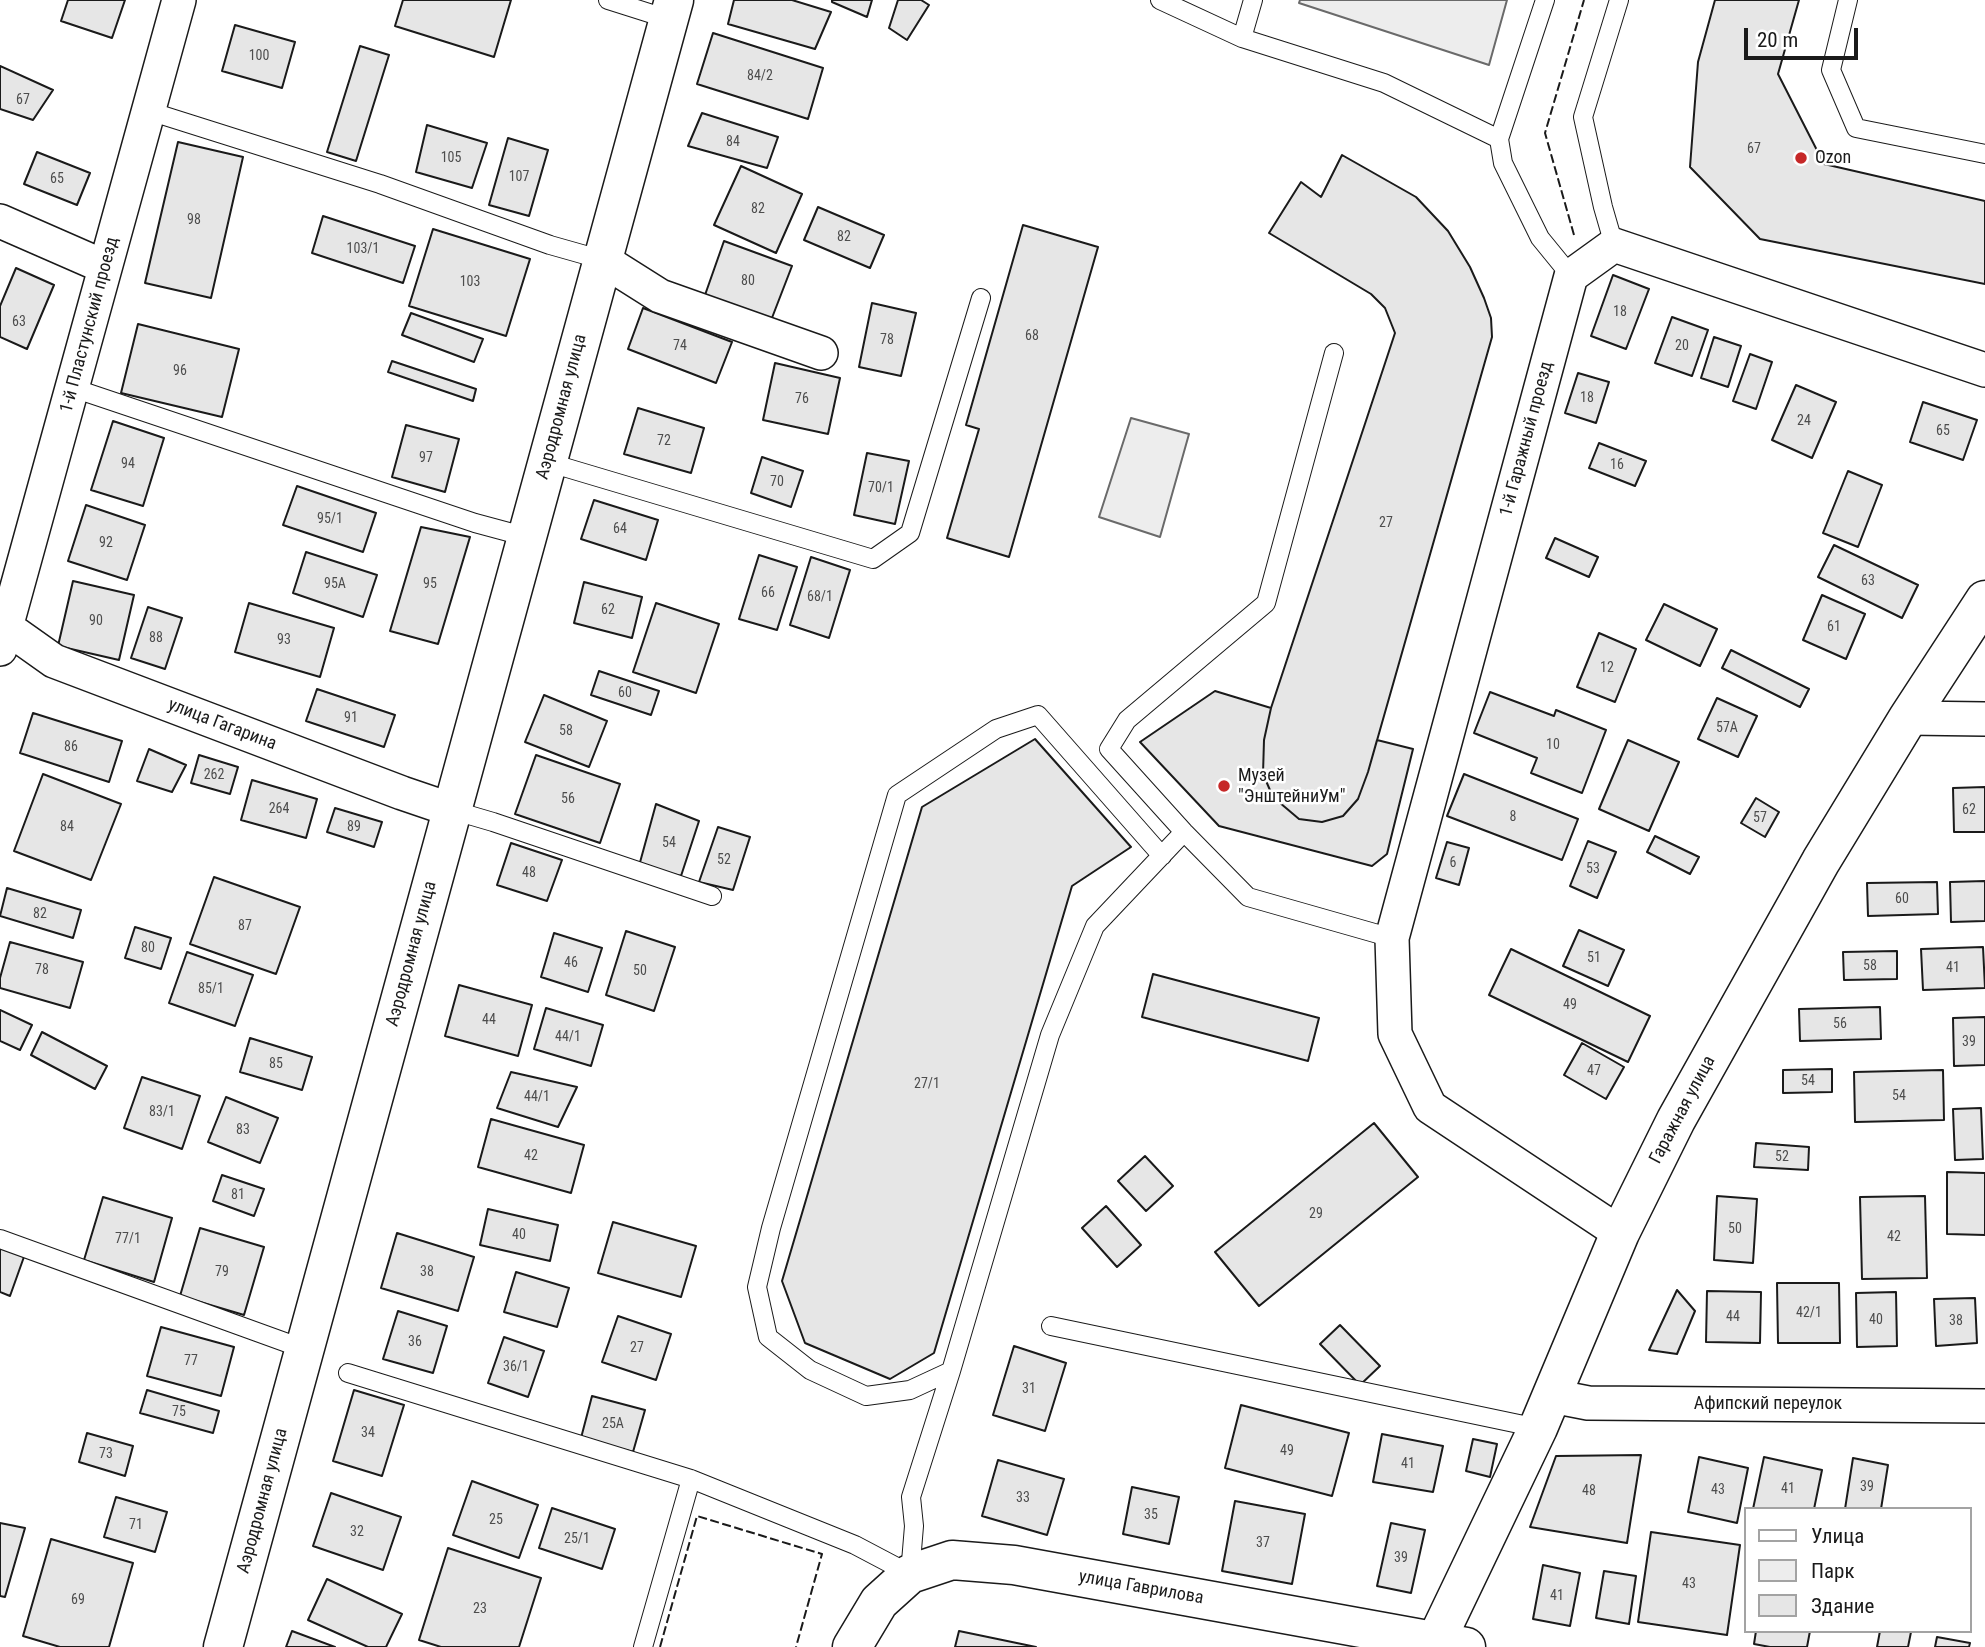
<!DOCTYPE html>
<html>
<head>
<meta charset="utf-8">
<style>
	body { margin:0 }
	#map { position:relative; width:1985px; height:1647px; overflow:hidden; background:#fff; font-family:"Roboto Condensed",sans-serif }
	canvas { display:block }
	.legend { position:absolute; left:1744px; top:1507px; width:228px; height:126px; box-sizing:border-box; background:#fff; border:2px solid #a3a3a3; margin:0; padding:9px 12px; list-style:none; font-size:21px; color:#1a1a1a }
	.legend li { display:flex; align-items:center; gap:14px; height:35px }
	.legend b { width:35px; border:2px solid #a3a3a3 }
	.scale { position:absolute; left:1744px; top:28px; width:114px; height:32px; box-sizing:border-box; border:4px solid #1a1a1a; border-top:0; padding-left:9px; font-size:21px; line-height:24px; white-space:nowrap; color:#1a1a1a; -webkit-text-stroke:5px #fff; paint-order:stroke }
</style>
</head>
<body>
<div id="map">
<canvas width="1985" height="1647"></canvas>
<ul class="legend">
<li><b style="height:9px;background:#fff"></b>Улица</li>
<li><b style="height:19px;background:#ededed"></b>Парк</li>
<li><b style="height:19px;background:#e6e6e6"></b>Здание</li>
</ul>
<div class="scale">20 m</div>
</div>
<script>
const g = document.querySelector('canvas').getContext('2d');
g.lineJoin = 'round';
function fill(path, color) { g.fillStyle = color; g.fill(path, 'evenodd'); }
function trace(path, color, width, dash) { g.strokeStyle = color; g.lineWidth = width; g.lineCap = dash ? 'butt' : 'round'; g.setLineDash(dash || []); g.stroke(path); }
function drawText(font, color, halo, rows, align = 'center') {
  g.font = font + ' "Roboto Condensed",sans-serif'; g.lineWidth = 5; g.setLineDash([]); g.textBaseline = 'middle'; g.strokeStyle = halo; g.fillStyle = color; for (const [text, x, y, turn = 0] of rows) {
    g.save(); g.translate(x, y); g.rotate((+turn || 0) * Math.PI / 180); g.textAlign = isNaN(turn) ? turn : align; if (halo) g.strokeText(text, 0, 0); g.fillText(text, 0, 0); g.restore();
  }
}
const green = new Path2D(`
	M1300,0H1507L1489,65L1299,3Z
	M1131,418L1189,434L1160,537L1099,517Z`);
fill(green, '#ededed');
trace(green, '#6a6a6a', 2);
const building = new Path2D(`
	M68,0H125L112,38L61,21Z
	M403,0H511L494,57L395,26Z
	M734,0H792L831,12L815,49L728,24Z
	M832,0H872L867,17L832,2Z
	M898,0H921L929,5L907,40L889,28Z
	M1715,0H1799L1778,74L1824,164L1985,201V284L1760,239L1690,167L1698,62Z
	M235,25L295,42L282,88L222,71Z
	M713,33L823,68L808,119L697,84Z
	M360,46L389,55L356,161L327,152Z
	M0,66L53,90L33,120L0,109Z
	M702,113L778,137L767,168L688,146Z
	M427,125L487,143L472,188L416,172Z
	M508,138L548,150L529,216L489,205Z
	M178,142L243,157L211,298L145,283Z
	M37,152L90,173L77,205L24,184Z
	M1342,155L1416,197L1448,231L1470,267L1484,298L1491,318L1492,337L1368,772L1358,799L1343,816L1322,822L1299,819L1273,797L1263,774L1264,740L1271,708L1395,333L1385,308L1371,294L1269,233L1301,182L1321,197Z
	M741,166L802,194L776,253L714,225Z
	M818,207L884,235L870,268L804,240Z
	M323,216L415,246L403,283L312,253Z
	M1023,225L1098,247L1009,557L947,538L979,429L966,425Z
	M433,229L530,259L506,336L409,306Z
	M724,241L792,266L770,323L705,295Z
	M16,268L54,285L27,349L0,337V306Z
	M1613,275L1649,289L1626,349L1591,336Z
	M872,303L916,313L901,376L859,367Z
	M643,308L732,342L716,383L628,349Z
	M411,313L483,339L474,362L402,335Z
	M1672,317L1708,330L1692,376L1655,363Z
	M138,324L239,349L222,417L121,393Z
	M1714,337L1741,346L1728,387L1701,378Z
	M1750,354L1772,362L1756,409L1733,401Z
	M392,361L476,389L473,401L388,372Z
	M775,363L840,378L828,434L763,420Z
	M1578,373L1609,382L1596,423L1565,413Z
	M1796,385L1836,402L1812,458L1772,440Z
	M1923,402L1977,420L1963,460L1910,442Z
	M638,408L704,428L691,473L624,454Z
	M113,421L164,438L143,506L91,490Z
	M406,425L459,439L445,492L392,477Z
	M1599,443L1646,461L1635,486L1589,468Z
	M867,453L909,461L895,524L854,515Z
	M762,457L803,471L791,507L751,493Z
	M1848,471L1882,485L1858,547L1823,533Z
	M297,486L376,513L363,552L283,525Z
	M594,500L658,520L646,560L581,539Z
	M86,505L145,525L127,580L68,561Z
	M421,527L470,537L438,644L390,631Z
	M1555,538L1598,557L1589,577L1546,558Z
	M1834,545L1918,585L1902,618L1818,577Z
	M306,552L377,575L363,617L293,593Z
	M759,555L797,567L777,630L739,619Z
	M811,557L850,570L829,638L790,625Z
	M73,581L134,595L119,660L58,646Z
	M584,582L642,597L632,638L574,623Z
	M1822,595L1865,614L1846,659L1803,640Z
	M249,603L334,628L320,677L235,652Z
	M656,603L719,624L696,693L633,672Z
	M1664,604L1717,629L1700,666L1646,640Z
	M148,607L182,618L165,669L131,658Z
	M1599,633L1636,649L1615,702L1577,687Z
	M1731,650L1809,689L1800,707L1722,668Z
	M599,671L659,691L651,715L591,695Z
	M317,689L395,715L384,747L306,721Z
	M1215,691L1271,708L1264,740L1263,774L1273,797L1299,819L1322,822L1343,816L1358,799L1368,772L1377,740L1413,749L1387,854L1372,866L1219,826L1140,742Z
	M1490,692L1554,716L1556,710L1606,730L1582,793L1531,773L1537,758L1474,733Z
	M544,695L607,721L589,767L525,742Z
	M1717,698L1757,716L1738,757L1698,739Z
	M33,713L122,741L109,782L20,753Z
	M1035,739L1131,847L1072,886L934,1353L890,1379L805,1343L782,1281L922,807Z
	M1628,740L1679,762L1649,831L1599,809Z
	M149,749L186,765L172,792L137,781Z
	M199,755L238,767L230,794L191,783Z
	M536,755L620,784L600,843L515,814Z
	M43,774L121,804L91,880L14,851Z
	M1464,774L1578,819L1562,860L1447,816Z
	M252,780L317,799L306,838L241,820Z
	M1985,787V832H1954L1953,788Z
	M1756,798L1779,812L1765,837L1741,823Z
	M656,804L699,821L681,876L639,866Z
	M335,808L382,822L374,847L327,832Z
	M718,827L750,837L733,890L699,882Z
	M1655,836L1699,857L1690,874L1647,852Z
	M1588,841L1616,852L1597,898L1570,886Z
	M1447,842L1469,848L1459,885L1436,878Z
	M511,843L562,860L547,901L497,885Z
	M214,877L300,907L276,974L190,944Z
	M1985,881V921L1951,922L1950,882Z
	M1937,882L1938,914L1868,916L1867,883Z
	M7,888L81,910L73,938L0,916Z
	M135,927L171,938L161,969L125,958Z
	M1579,930L1624,950L1608,986L1563,966Z
	M626,931L675,947L654,1011L606,995Z
	M554,933L602,948L588,992L541,977Z
	M10,942L83,962L70,1008L0,988V978Z
	M1983,947L1985,988L1923,990L1921,949Z
	M1511,949L1650,1016L1628,1062L1489,995Z
	M1897,951V979L1844,980L1843,952Z
	M187,952L253,975L235,1026L169,1003Z
	M1153,974L1319,1018L1308,1061L1142,1017Z
	M459,985L532,1005L518,1056L445,1036Z
	M1880,1007L1881,1039L1800,1041L1799,1009Z
	M546,1008L603,1025L591,1066L534,1049Z
	M0,1010L32,1025L20,1050L0,1041Z
	M1985,1017V1065L1954,1066L1953,1018Z
	M42,1032L107,1066L95,1089L31,1055Z
	M250,1038L312,1057L302,1090L240,1072Z
	M1582,1043L1624,1067L1606,1099L1564,1075Z
	M1832,1069V1092L1783,1093V1070Z
	M1943,1070L1944,1120L1855,1122L1854,1072Z
	M511,1072L577,1087L558,1127L497,1108Z
	M142,1077L200,1096L182,1149L124,1128Z
	M226,1097L278,1118L260,1163L208,1142Z
	M1981,1108L1983,1159L1955,1160L1953,1109Z
	M491,1119L584,1145L571,1193L478,1167Z
	M1374,1123L1418,1177L1259,1306L1215,1252Z
	M1756,1143L1809,1147L1808,1170L1754,1167Z
	M1145,1156L1173,1186L1146,1211L1118,1181Z
	M1947,1172L1985,1173V1235L1947,1234Z
	M222,1175L264,1189L254,1216L213,1201Z
	M1717,1196L1757,1199L1753,1263L1714,1260Z
	M1925,1196L1927,1278L1862,1279L1860,1197Z
	M103,1197L172,1218L154,1282L84,1260Z
	M1106,1206L1141,1245L1117,1267L1082,1228Z
	M488,1209L558,1225L550,1261L480,1245Z
	M613,1222L696,1246L681,1297L598,1273Z
	M200,1228L264,1247L244,1315L180,1296Z
	M397,1233L474,1257L458,1311L381,1288Z
	M0,1245L25,1254L10,1296L0,1292Z
	M516,1272L569,1288L557,1327L504,1312Z
	M1777,1283H1839L1840,1343H1778Z
	M1677,1290L1695,1311L1677,1354L1649,1350Z
	M1707,1291L1761,1292L1760,1343L1706,1342Z
	M1896,1292L1897,1346L1857,1347L1856,1293Z
	M1975,1298L1977,1343L1936,1346L1934,1299Z
	M398,1311L447,1326L433,1373L383,1359Z
	M618,1316L671,1334L656,1380L602,1362Z
	M1340,1325L1380,1366L1360,1385L1320,1344Z
	M161,1327L234,1347L221,1396L147,1376Z
	M504,1337L544,1351L528,1397L488,1383Z
	M1014,1346L1066,1363L1045,1431L993,1415Z
	M147,1390L219,1411L213,1433L140,1413Z
	M354,1390L404,1405L382,1476L333,1461Z
	M592,1396L645,1410L633,1452L581,1438Z
	M1241,1405L1349,1433L1332,1496L1225,1468Z
	M87,1433L133,1446L125,1476L79,1462Z
	M1382,1434L1443,1446L1433,1492L1373,1482Z
	M1473,1439L1497,1444L1490,1477L1466,1471Z
	M1641,1455L1627,1543L1530,1527L1556,1456Z
	M1699,1457L1748,1468L1737,1523L1688,1512Z
	M1764,1457L1822,1470L1814,1509H1753Z
	M1853,1458L1888,1465L1881,1509H1845Z
	M998,1460L1064,1479L1047,1535L982,1516Z
	M472,1481L538,1505L519,1558L453,1535Z
	M1132,1487L1179,1497L1169,1544L1123,1534Z
	M331,1493L401,1517L383,1570L313,1546Z
	M116,1497L167,1512L155,1552L104,1537Z
	M1235,1501L1305,1514L1292,1584L1222,1571Z
	M552,1508L615,1529L602,1569L539,1548Z
	M0,1523L25,1528L5,1597L0,1596Z
	M1391,1523L1425,1530L1411,1593L1377,1586Z
	M1651,1532L1740,1545L1727,1635L1638,1622Z
	M51,1539L133,1563L109,1647H60L23,1636Z
	M448,1548L541,1578L519,1647H441L419,1640Z
	M1543,1565L1580,1573L1570,1626L1533,1619Z
	M1604,1571L1636,1576L1629,1624L1596,1618Z
	M327,1579L402,1614L386,1647H368L308,1620Z
	M292,1631L335,1647H286Z
	M959,1631L1036,1647H955Z
	M1756,1631H1810L1807,1647H1770L1754,1644Z
	M1880,1631L1911,1632L1908,1647H1877Z
	M1937,1637L1970,1643L1969,1647H1935Z`);
fill(building, '#e6e6e6');
trace(building, '#1a1a1a', 2);
const service = new Path2D(`
	M608,0L668,19
	M1160,0L1242,38L1384,83L1499,139L1503,163L1540,238L1571,276
	M1848,0L1831,70L1856,128L1985,154
	M1242,38L1253,0
	M149,111L380,184L550,245L603,260
	M1499,139L1545,0
	M1614,245L1603,207L1583,117L1619,0
	M1334,353L1266,603L1127,720L1109,749L1184,832L1248,897L1392,938
	M73,388L475,523L527,537
	M547,462L873,559L910,533L981,298
	M452,810L493,822L712,896
	M1162,856L1038,715L996,729L897,795L771,1228L757,1287L768,1337L810,1370L866,1396L910,1390L951,1371L1050,1035L1095,926L1184,832
	M0,1239L304,1349
	M1051,1326L1538,1428
	M348,1373L691,1479L855,1545L910,1574L914,1526L911,1497L951,1371
	M643,1647L691,1479`);
const minor = new Path2D(`
	M0,221L105,267
	M603,260L660,296L821,353
	M0,625L6,627L54,661L402,793L452,810
	M0,649L179,0
	M1908,718L1985,719
	M1620,1233L1430,1107L1395,1034L1392,938L1571,276L1614,245L1985,370
	M1552,1396L1588,1403L1985,1406`);
const tertiary = new Path2D(`
	M223,1647L674,0
	M1433,1647L1538,1428L1620,1233L1676,1120L1821,861L1908,718L1985,600`);
const secondary = new Path2D(`
	M852,1647L879,1602L910,1574L952,1560L1014,1565L1466,1647`);
trace(service, '#1a1a1a', 20);
trace(minor, '#1a1a1a', 36);
trace(tertiary, '#1a1a1a', 41);
trace(secondary, '#1a1a1a', 41);
trace(service, '#fff', 18);
trace(minor, '#fff', 33);
trace(tertiary, '#fff', 38);
trace(secondary, '#fff', 38);
trace(new Path2D(`
	M1574,235L1545,133L1584,0
	M660,1647L697,1516L822,1554L796,1647`), '#1a1a1a', 2, [9, 3.5]);
for (const [x, y, r, color] of [
	[1801,158,7,"#c62828"],
	[1224,786,7,"#c62828"]
]) { const dot = new Path2D(); dot.arc(x, y, r, 0, 2 * Math.PI); g.fillStyle = color; g.fill(dot); trace(dot, '#fff', 2.5); }
drawText('14px', '#4d4d4d', null, [
	["100",259,56],
	["84/2",760,76],
	["67",23,100],
	["84",733,142],
	["67",1754,149],
	["105",451,158],
	["107",519,177],
	["65",57,179],
	["82",758,209],
	["98",194,220],
	["82",844,237],
	["103/1",363,249],
	["80",748,281],
	["103",470,282],
	["18",1620,312],
	["63",19,322],
	["68",1032,336],
	["78",887,340],
	["74",680,346],
	["20",1682,346],
	["96",180,371],
	["18",1587,398],
	["76",802,399],
	["24",1804,421],
	["65",1943,431],
	["72",664,441],
	["97",426,458],
	["94",128,464],
	["16",1617,465],
	["70",777,482],
	["70/1",881,488],
	["95/1",330,519],
	["27",1386,523],
	["64",620,529],
	["92",106,543],
	["63",1868,581],
	["95А",335,584],
	["95",430,584],
	["66",768,593],
	["68/1",820,597],
	["62",608,610],
	["90",96,621],
	["61",1834,627],
	["88",156,638],
	["93",284,640],
	["12",1607,668],
	["60",625,693],
	["91",351,718],
	["57А",1727,728],
	["58",566,731],
	["10",1553,745],
	["86",71,747],
	["262",214,775],
	["56",568,799],
	["264",279,809],
	["62",1969,810],
	["8",1513,817],
	["57",1760,818],
	["84",67,827],
	["89",354,827],
	["54",669,843],
	["52",724,860],
	["6",1453,863],
	["53",1593,869],
	["48",529,873],
	["60",1902,899],
	["82",40,914],
	["87",245,926],
	["80",148,948],
	["51",1594,958],
	["46",571,963],
	["58",1870,966],
	["41",1953,968],
	["78",42,970],
	["50",640,971],
	["85/1",211,989],
	["49",1570,1005],
	["44",489,1020],
	["56",1840,1024],
	["44/1",568,1037],
	["39",1969,1042],
	["85",276,1064],
	["47",1594,1071],
	["54",1808,1081],
	["27/1",927,1084],
	["54",1899,1096],
	["44/1",537,1097],
	["83/1",162,1112],
	["83",243,1130],
	["42",531,1156],
	["52",1782,1157],
	["81",238,1195],
	["29",1316,1214],
	["50",1735,1229],
	["40",519,1235],
	["42",1894,1237],
	["77/1",128,1239],
	["79",222,1272],
	["38",427,1272],
	["42/1",1809,1313],
	["44",1733,1317],
	["40",1876,1320],
	["38",1956,1321],
	["36",415,1342],
	["27",637,1348],
	["77",191,1361],
	["36/1",516,1367],
	["31",1029,1389],
	["75",179,1412],
	["25А",613,1424],
	["34",368,1433],
	["49",1287,1451],
	["73",106,1454],
	["41",1408,1464],
	["39",1867,1487],
	["41",1788,1489],
	["43",1718,1490],
	["48",1589,1491],
	["33",1023,1498],
	["35",1151,1515],
	["25",496,1520],
	["71",136,1525],
	["32",357,1532],
	["25/1",577,1539],
	["37",1263,1543],
	["39",1401,1558],
	["43",1689,1584],
	["41",1557,1596],
	["69",78,1600],
	["23",480,1609]
]);
drawText('18px', '#1a1a1a', '#fff', [
	["Ozon",1815,158],
	["Музей",1238,776],
	["\"ЭнштейниУм\"",1238,797]
], 'left');
drawText('18px', '#1a1a1a', '#fff', [
	["1-й Пластунский проезд",90,325,-75],
	["Аэродромная улица",562,407,-75],
	["1-й Гаражный проезд",1527,439,-75],
	["улица Гагарина",222,725,21],
	["Аэродромная улица",412,954,-75],
	["Гаражная улица",1683,1110,-62],
	["Афипский переулок",1768,1404],
	["Аэродромная улица",263,1501,-75],
	["улица Гаврилова",1141,1588,10]
]);
</script>
</body>
</html>
